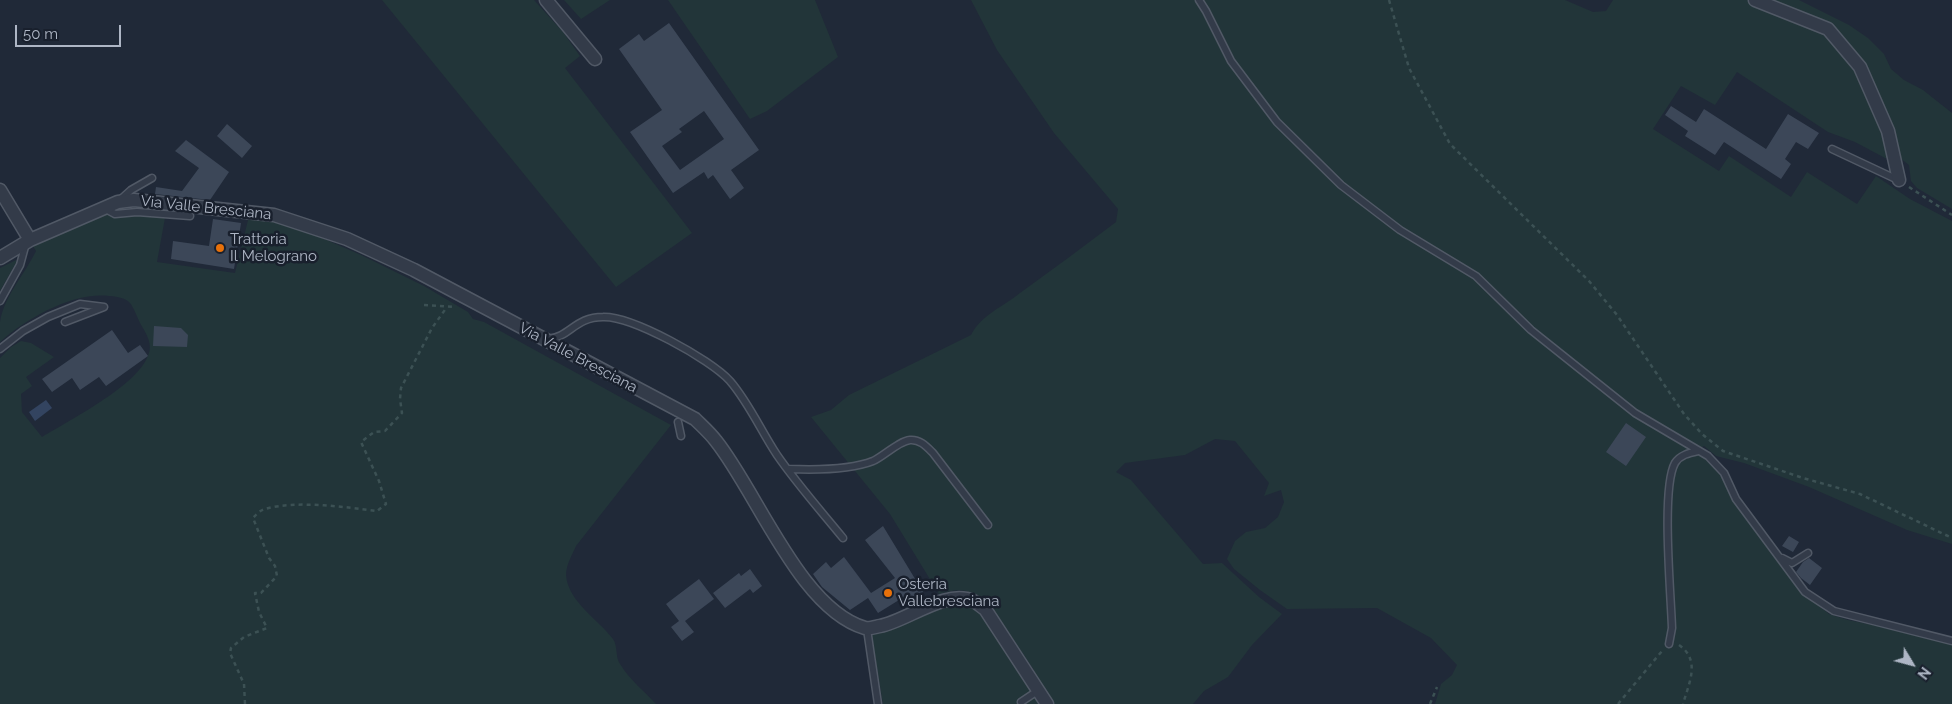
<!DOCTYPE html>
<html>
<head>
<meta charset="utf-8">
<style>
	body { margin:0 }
	#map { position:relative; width:1952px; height:704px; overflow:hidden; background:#202938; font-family:Raleway,sans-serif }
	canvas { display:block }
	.north { position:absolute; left:1887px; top:639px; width:50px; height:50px; -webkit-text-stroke:4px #19202d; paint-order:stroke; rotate:127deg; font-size:14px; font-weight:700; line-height:20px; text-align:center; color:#aeb6c5 }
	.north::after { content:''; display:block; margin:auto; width:18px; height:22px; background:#aeb6c5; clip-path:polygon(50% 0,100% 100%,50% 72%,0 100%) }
	.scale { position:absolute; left:15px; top:25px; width:106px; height:22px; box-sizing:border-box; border:2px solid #aeb6c5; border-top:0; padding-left:6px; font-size:15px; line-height:18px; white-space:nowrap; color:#aeb6c5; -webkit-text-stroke:4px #19202d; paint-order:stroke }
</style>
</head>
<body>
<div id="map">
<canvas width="1952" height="704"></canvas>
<div class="north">N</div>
<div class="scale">50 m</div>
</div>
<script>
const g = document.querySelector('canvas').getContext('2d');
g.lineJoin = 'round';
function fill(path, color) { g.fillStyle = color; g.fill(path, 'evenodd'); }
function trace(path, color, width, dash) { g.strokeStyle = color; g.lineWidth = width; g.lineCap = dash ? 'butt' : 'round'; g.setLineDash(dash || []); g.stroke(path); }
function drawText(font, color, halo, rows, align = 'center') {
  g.font = font + ' Raleway,sans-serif'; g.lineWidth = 5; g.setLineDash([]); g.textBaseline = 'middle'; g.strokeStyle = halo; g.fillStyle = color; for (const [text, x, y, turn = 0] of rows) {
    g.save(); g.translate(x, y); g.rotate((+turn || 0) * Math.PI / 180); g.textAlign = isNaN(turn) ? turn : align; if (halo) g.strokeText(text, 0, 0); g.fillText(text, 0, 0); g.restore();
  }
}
fill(new Path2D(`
	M382,0H534L563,32L580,56L565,68L692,233L616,287Z
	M564,0H610L581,19Z
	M668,0H815L838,57L767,111L750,119Z
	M971,0H1565L1593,12L1606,11L1613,0H1799L1849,25L1868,38L1884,54L1891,69L1904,80L1923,90L1952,113V209L1917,188L1911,181L1909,165L1900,158H1885L1855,142L1828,132L1737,72L1715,105L1681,86L1653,129L1719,171L1729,156L1791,197L1807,172L1857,204L1876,176L1910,199L1952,221V544L1907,530L1809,487L1744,463L1716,456L1704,446L1699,449L1720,472L1813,601L1829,614L1848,620L1933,637L1952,644V704H1435L1441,684L1452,675L1457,665L1431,638L1377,608L1287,609L1260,590L1234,569L1227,559L1235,541L1246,532L1265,528L1278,517L1284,502L1281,490L1264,496L1269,483L1235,441L1215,439L1185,455L1125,463L1116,472L1131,480L1203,564L1222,563L1259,597L1282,614L1252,645L1228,677L1204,691L1193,704H883L871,632L937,606L966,602L983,614L1024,672L1034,670C1019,649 990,599 966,591C957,589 947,592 939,594L890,514L811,417L831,410L849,395L971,335C982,314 1003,307 1020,293C1052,270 1084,246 1116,222L1118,209L1054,133L997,50Z
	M106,214L116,218L140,215L165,218L157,262L235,273L249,216L283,221L361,255L424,286L468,312L473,319L484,322L671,425L576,546C572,555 566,565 566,575C568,602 599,620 613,639C618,646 615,657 620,664C629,679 645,692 656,704H0V358L11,347L21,341L31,343L54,357L26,377L32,386L21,394L22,412L42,437C70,420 134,387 147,358C154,345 147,335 140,323C137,317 134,308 130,303C126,298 115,296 109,296C73,292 27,318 0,342C0,336 0,328 0,322C4,296 25,274 36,251L33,246L85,221Z
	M16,260V263L0,291V268Z`), '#223539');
fill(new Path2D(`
	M46,400L52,408L35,421L29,412Z`), '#334460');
fill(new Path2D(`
	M669,23L759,150L731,170L744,188L730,199L713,175L708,179L704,172L673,193L630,132L662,110L619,49L639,34L644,41ZM704,111L724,139L680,170L662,146L682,132L679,129Z
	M1671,106L1696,122L1704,109L1766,149L1788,114L1819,133L1808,149L1796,142L1785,159L1791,164L1781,179L1724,142L1715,155L1685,136L1688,131L1665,115Z
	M227,124L252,146L242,158L217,136Z
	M186,140L229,172L210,200L155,194L156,187L182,191L199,168L175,151Z
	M213,219L241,223L234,269L171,259L173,241L209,246Z
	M154,326L181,328L188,335L187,347L153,346Z
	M112,330L128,353L140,345L148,356L106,386L99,377L80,390L72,378L52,392L42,379Z
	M1626,423L1646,437L1626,466L1606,452Z
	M883,526L923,592L902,605L899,600L878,613L868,598L850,610L822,587L813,574L826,562L831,568L844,557L871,593L895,578L865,540Z
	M1789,536L1799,542L1793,552L1782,546Z
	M1809,558L1822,568L1810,585L1801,578L1796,572L1803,562Z
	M750,569L762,586L753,593L750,589L725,608L713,593L739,573L741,576Z
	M699,579L714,599L685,621L694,632L682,641L671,627L679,621L666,604Z`), '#3c4758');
const service = new Path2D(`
	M1199,0L1206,11L1231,61L1277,122L1341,185L1400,230L1476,276L1531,330L1635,413L1708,456L1724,473L1736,499L1805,592L1834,611L1952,641
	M1832,149L1898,180
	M121,199L131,190L152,178
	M104,208L115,214L137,212L190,216
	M0,301L20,265L26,243
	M548,339C570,337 575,317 603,317C632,316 710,359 730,381C749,403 761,431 777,455C797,484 821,511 843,538
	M0,349L23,331L48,317L80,304L104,307L65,322
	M678,422L681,436
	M789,469C814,470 850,470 873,461C884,456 899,441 910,440C920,439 927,447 933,453L988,525
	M1782,558L1792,563L1808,553
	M867,629L878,704
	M1669,644L1672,628C1671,595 1661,488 1675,463C1680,455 1689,453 1698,451
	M1021,702L1039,690`);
const minor = new Path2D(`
	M546,0L595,59
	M1755,0L1828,29L1860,67L1888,131L1899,180
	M0,190L30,240
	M0,258L30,240L118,202L134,200L274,215L347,239L414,270L695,419C702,426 710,433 716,441C757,492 800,609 865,628C869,629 875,627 880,626C907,621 945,589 973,601C977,602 981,607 985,609L1047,704`);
trace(service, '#515966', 9);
trace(minor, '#515966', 15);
trace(new Path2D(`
	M1389,0L1409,68L1450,144L1589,281L1617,315L1684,414L1702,434L1723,451L1803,478L1860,494L1952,538
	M1909,187L1952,215
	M424,305L454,307
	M1679,645C1701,660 1689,683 1683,704
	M245,704L244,684L230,653L231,648L244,637L267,628L259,612L255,593H261L277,576L275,566L269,558L253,518C256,515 260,510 265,509C296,500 345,507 377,511L386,504L379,481L361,442L374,432L385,431L402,413L400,399L401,388L432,328L447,307
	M1430,704L1437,687
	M1618,704L1662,651`), '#3c5154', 2.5, [4, 4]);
trace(service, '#333b49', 6);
trace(minor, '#333b49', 12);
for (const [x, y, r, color] of [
	[220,248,5,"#e8710a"],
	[888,593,5,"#e8710a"]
]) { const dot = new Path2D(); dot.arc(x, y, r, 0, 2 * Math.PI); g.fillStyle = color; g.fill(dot); trace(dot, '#19202d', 2); }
drawText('15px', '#aeb6c5', '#19202d', [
	["Via Valle Bresciana",206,208,6],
	["Via Valle Bresciana",578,358,28]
]);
drawText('15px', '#aeb6c5', '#19202d', [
	["Trattoria",230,239],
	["Il Melograno",230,256],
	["Osteria",898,584],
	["Vallebresciana",898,601]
], 'left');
</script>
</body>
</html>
